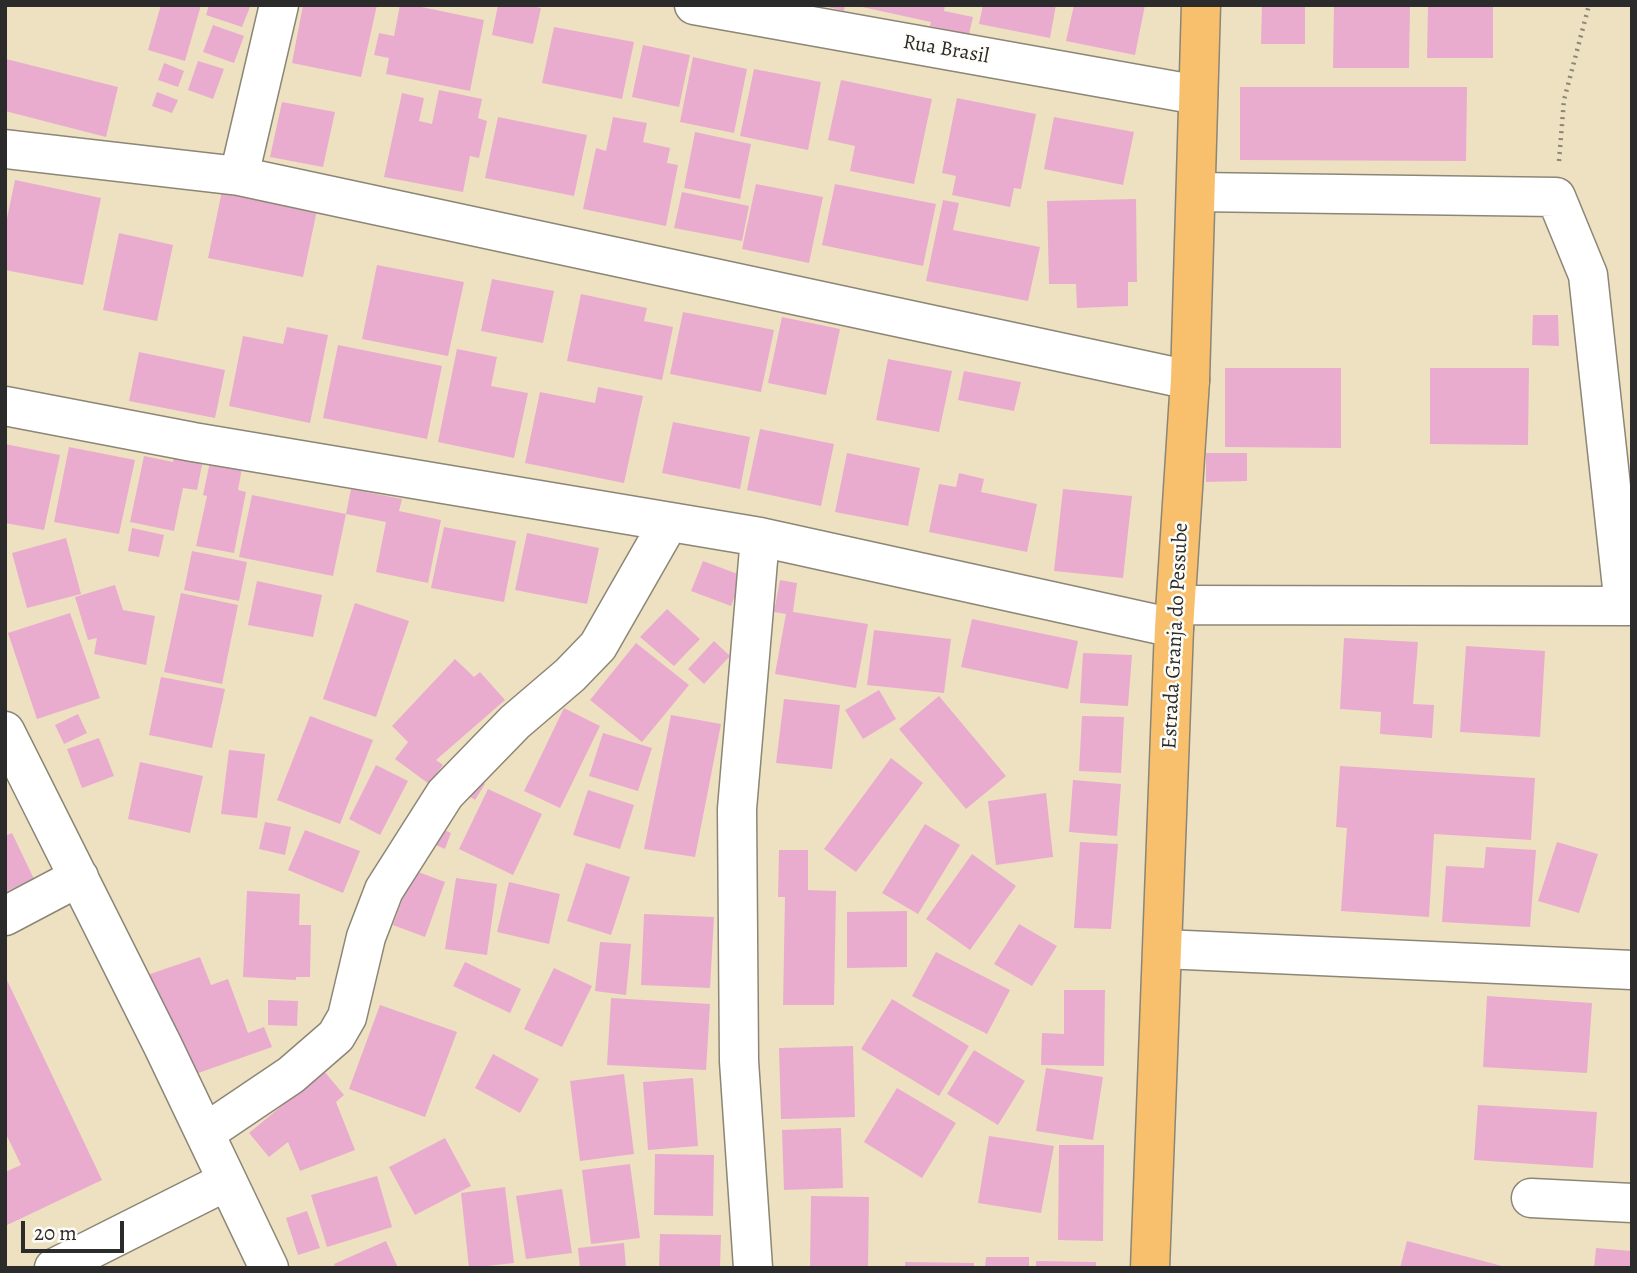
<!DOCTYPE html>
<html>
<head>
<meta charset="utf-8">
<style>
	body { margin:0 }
	#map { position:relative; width:1637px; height:1273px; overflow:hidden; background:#ede1c1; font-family:Alegreya,serif }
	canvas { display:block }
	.frame { position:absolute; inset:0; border:7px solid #2b2b2b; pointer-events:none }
	.scale { position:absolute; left:21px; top:1221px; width:103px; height:32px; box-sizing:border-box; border:4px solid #2b2b2b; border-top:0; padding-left:9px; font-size:21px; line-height:24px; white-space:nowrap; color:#2b2b2b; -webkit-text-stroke:5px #fdfcf7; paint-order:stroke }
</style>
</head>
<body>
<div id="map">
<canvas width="1637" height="1273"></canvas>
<div class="frame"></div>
<div class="scale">20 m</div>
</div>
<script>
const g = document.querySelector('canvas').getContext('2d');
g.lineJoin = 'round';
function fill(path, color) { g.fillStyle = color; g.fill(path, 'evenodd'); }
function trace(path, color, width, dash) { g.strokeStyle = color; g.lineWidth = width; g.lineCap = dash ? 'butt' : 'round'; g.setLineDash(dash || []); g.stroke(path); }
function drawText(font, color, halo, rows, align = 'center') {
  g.font = font + ' Alegreya,serif'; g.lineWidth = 5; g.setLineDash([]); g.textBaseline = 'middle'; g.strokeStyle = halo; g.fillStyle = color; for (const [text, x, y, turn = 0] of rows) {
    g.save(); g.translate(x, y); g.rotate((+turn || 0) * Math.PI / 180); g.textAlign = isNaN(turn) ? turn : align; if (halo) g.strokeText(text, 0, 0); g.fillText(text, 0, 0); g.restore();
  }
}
fill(new Path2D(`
	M161,5H201L185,61L148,50Z
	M209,5H245L250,7L242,27L206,15Z
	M303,5H377L361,77L292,63Z
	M400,5H412L484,20L470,91L386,74L389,58L374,55L379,33L394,36Z
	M498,5H526L541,8L533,44L492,35Z
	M821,5H845L844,11Z
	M853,5H945L944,11L973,17L969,34L930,26L931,22Z
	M983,5H1056L1050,38L979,24Z
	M1074,5H1145L1135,55L1066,41Z
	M1262,5H1305V44H1261Z
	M1334,5H1410L1409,68H1333Z
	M1428,5H1493V58H1427Z
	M213,25L244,36L234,63L203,52Z
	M554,27L634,42L622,99L542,83Z
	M643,45L690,55L679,107L632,97Z
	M693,57L747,69L734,133L680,122Z
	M6,59L118,87L106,137L5,111Z
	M198,61L224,69L213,99L188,90Z
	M164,63L184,71L178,87L158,80Z
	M754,69L821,82L808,150L740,136Z
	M841,80L932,99L914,184L850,171L855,146L828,140Z
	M1240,87H1467L1466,161L1240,160Z
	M439,90L482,99L478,118L487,121L479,158L470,156L463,192L384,177L402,93L424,98L419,121L432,124Z
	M157,92L178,100L172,113L152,106Z
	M957,98L1036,114L1021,189L1014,188L1010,207L952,195L956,176L942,173Z
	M282,102L335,112L323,167L270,157Z
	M498,117L587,135L574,196L485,178Z
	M613,117L647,123L643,142L670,148L667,163L678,165L666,226L583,209L596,148L606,151Z
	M1054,117L1134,132L1123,185L1044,169Z
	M695,132L751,144L740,199L684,188Z
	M15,180L101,198L83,285L5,270V228Z
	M756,184L823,197L809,263L742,249Z
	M835,184L936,204L923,266L822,245Z
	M222,191L317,210L303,277L208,258Z
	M682,192L749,206L742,241L674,228Z
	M1136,199L1137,282H1128V306L1077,308L1076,284H1049L1047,201Z
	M943,200L959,203L953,230L1040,247L1028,301L926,281Z
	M119,233L173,245L157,321L103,310Z
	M377,265L464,282L448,356L362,339Z
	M492,279L554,291L543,343L481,331Z
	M581,294L647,308L644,321L673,327L662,380L567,361Z
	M683,312L774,330L761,392L670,374Z
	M1533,315H1558L1559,346L1532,345Z
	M782,317L840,329L826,395L768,383Z
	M287,327L328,335L310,423L229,406L243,336L283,344Z
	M338,345L442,366L427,439L323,418Z
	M457,349L497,357L491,386L528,393L514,458L438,442Z
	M139,352L225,370L215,418L129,401Z
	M888,359L952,371L939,432L876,420Z
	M1225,368H1341V448L1225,447Z
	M1430,368H1529L1528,445L1430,444Z
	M964,371L1021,382L1014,411L958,400Z
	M598,387L643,396L624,483L525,463L540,392L595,403Z
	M673,422L750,437L740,489L662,473Z
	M760,429L834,444L821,506L747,490Z
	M5,444L60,455L44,530L5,523Z
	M69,447L135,460L119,534L54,522Z
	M847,453L920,468L908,526L835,512Z
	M1206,453H1247V481L1206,482Z
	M174,455L203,460L197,490L183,488L174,531L130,522L144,456L173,462Z
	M210,462L242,468L238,490L246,492L234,553L196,546L207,496L203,495Z
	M959,473L984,479L981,492L1037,504L1027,552L929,532L939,484L956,487Z
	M351,489L402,499L399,511L441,520L428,583L376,572L386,522L346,514Z
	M1063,489L1132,496L1123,578L1054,571Z
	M252,495L346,514L333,576L239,557Z
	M444,527L516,541L504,602L431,588Z
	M132,528L164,535L159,557L128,551Z
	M527,533L599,548L587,604L515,590Z
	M66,538L81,594L27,608L12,553Z
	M192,551L247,562L239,601L184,590Z
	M703,561L743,576L731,606L691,591Z
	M780,580L797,583L793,612L868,624L856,688L775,674L786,614L774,612Z
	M257,581L322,595L313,637L248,625Z
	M115,585L123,610L155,616L146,665L94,654L97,638L88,640L75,597Z
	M181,593L238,605L222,684L164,672Z
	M355,603L409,621L376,717L323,699Z
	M667,609L700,639L674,666L640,637Z
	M70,613L100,698L37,719L8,633Z
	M972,619L1078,641L1068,689L961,667Z
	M874,630L951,639L944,693L867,685Z
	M1344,638L1418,642L1413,704L1434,705L1432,738L1380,734L1381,712L1340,709Z
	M714,641L730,656L704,684L688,669Z
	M636,643L689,685L642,742L590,700Z
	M1466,646L1545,651L1540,737L1460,732Z
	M1083,653L1132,655L1128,706L1080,703Z
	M455,659L474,677L480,672L505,700L436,760L443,765L429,784L395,759L408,742L392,726Z
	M161,677L225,689L212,748L149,735Z
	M879,690L896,719L863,739L845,710Z
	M939,696L1006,776L966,809L899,729Z
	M784,699L840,705L832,769L776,763Z
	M564,708L600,726L560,808L524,791Z
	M78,714L87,733L64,744L55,725Z
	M671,715L721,724L695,857L644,849Z
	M310,716L373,740L340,824L277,800Z
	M1082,716L1124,717L1121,773L1079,771Z
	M603,733L652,748L638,791L589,776Z
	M99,738L114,776L82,788L67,749Z
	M229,750L265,754L257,818L221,814Z
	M891,758L923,783L856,872L824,849Z
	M140,762L203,776L190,833L128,819Z
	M376,765L408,781L380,835L349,819Z
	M1340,766L1535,778L1531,840L1434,834L1429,917L1341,911L1347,828L1336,827Z
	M472,776L485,784L475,800L463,792Z
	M1073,780L1121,784L1117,836L1069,832Z
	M488,789L542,814L513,875L459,849Z
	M588,790L634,805L620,849L573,835Z
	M1046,793L1053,857L996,865L988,801Z
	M265,822L291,827L285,855L259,849Z
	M925,824L960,845L918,914L882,893Z
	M437,827L451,833L445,849L431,843Z
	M305,830L360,851L343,893L288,870Z
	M12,833L34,879L5,892V836Z
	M1080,842L1118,844L1111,929L1074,928Z
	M1557,842L1598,854L1579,913L1538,901Z
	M1486,847L1536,850L1530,927L1442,922L1446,866L1484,868Z
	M779,850H808V890L836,891L834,1005H783L785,897H778Z
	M972,854L1016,886L970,950L926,919Z
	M586,863L630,877L611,935L567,921Z
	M413,870L445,882L425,937L393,925Z
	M456,878L497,884L487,955L445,949Z
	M509,882L560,894L549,944L497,932Z
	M247,891L300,894L299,925H311L310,977H296V980L243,977Z
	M907,911V967L847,968V912Z
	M644,914L714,917L710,988L641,985Z
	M1019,924L1057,946L1032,986L994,964Z
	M600,942L631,944L626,995L595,991Z
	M936,952L1010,990L987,1034L912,996Z
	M200,957L211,985L228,979L248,1033L264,1027L272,1047L187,1077L150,974Z
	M465,962L521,989L510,1013L453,986Z
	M554,968L592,986L562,1047L524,1029Z
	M5,976L102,1180L5,1226V1172L21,1165L5,1132Z
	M1064,990H1105L1104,1066L1041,1065L1042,1033L1064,1034Z
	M1487,996L1592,1003L1587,1073L1483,1067Z
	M611,998L710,1004L706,1070L607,1065Z
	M892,999L969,1046L939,1096L861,1049Z
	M268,1000L298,1001L297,1026L268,1025Z
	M380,1005L457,1032L425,1117L349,1089Z
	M853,1046L855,1117L781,1119L779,1048Z
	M974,1050L1025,1081L998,1125L947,1094Z
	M493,1054L539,1079L520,1113L475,1088Z
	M1046,1068L1103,1077L1093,1140L1036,1131Z
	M324,1071L344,1095L336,1102L355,1150L300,1171L288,1142L269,1157L249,1133Z
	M624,1074L634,1154L580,1161L570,1081Z
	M693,1078L698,1146L648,1150L643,1082Z
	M897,1088L956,1123L922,1178L864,1142Z
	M1478,1105L1597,1112L1593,1168L1474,1160Z
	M841,1128L843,1188L784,1190L782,1130Z
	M989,1136L1054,1146L1041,1213L978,1203Z
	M445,1138L471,1186L415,1215L389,1167Z
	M1059,1145H1104L1103,1241L1058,1240Z
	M655,1154L714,1155L713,1216L654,1215Z
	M630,1164L640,1238L591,1244L582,1170Z
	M377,1176L392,1227L327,1247L311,1195Z
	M505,1187L514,1263L469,1268L461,1193Z
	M562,1189L572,1253L526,1259L516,1196Z
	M811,1196L869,1197L868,1268L810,1267Z
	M307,1211L320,1248L298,1255L286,1218Z
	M660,1234L721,1235L720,1268H659Z
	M386,1241L398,1268H336L334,1264Z
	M1407,1241L1506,1267V1268H1400Z
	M624,1243L626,1268H580L578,1248Z
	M1596,1248L1632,1251V1268H1594Z
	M986,1257H1029V1268H985Z
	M1036,1261L1096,1262V1268H1036Z
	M905,1262L974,1263V1268H905Z`), '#eaacce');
const minor = new Path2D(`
	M694,5L1198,95
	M5,149L239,176L1190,380
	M239,176L279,5
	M1196,192L1556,197L1588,275L1624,606
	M5,406L193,442L760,537L1174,628
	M1176,605L1632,606
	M5,731L163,1046L269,1268
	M5,916L79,877
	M1163,949L1632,970
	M205,1133L291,1075L336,1036L347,1017L366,937L384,890L445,794L515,722L570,675L598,646L669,522
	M1531,1198L1632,1203
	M54,1268L227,1181
	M753,1268L739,1061L737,809L760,537`);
const major = new Path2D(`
	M1150,1268L1174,628L1190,380L1201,5`);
trace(minor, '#8c8676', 41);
trace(major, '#8c8676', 41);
trace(new Path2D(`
	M1559,161L1564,100L1589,5`), '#8c8676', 4.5, [2, 5]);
trace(minor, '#fff', 38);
trace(major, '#f8bf6c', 38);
drawText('21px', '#2b2b2b', '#fdfcf7', [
	["Rua Brasil",946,50,10],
	["Estrada Granja do Pessube",1176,636,-87]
]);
</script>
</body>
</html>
